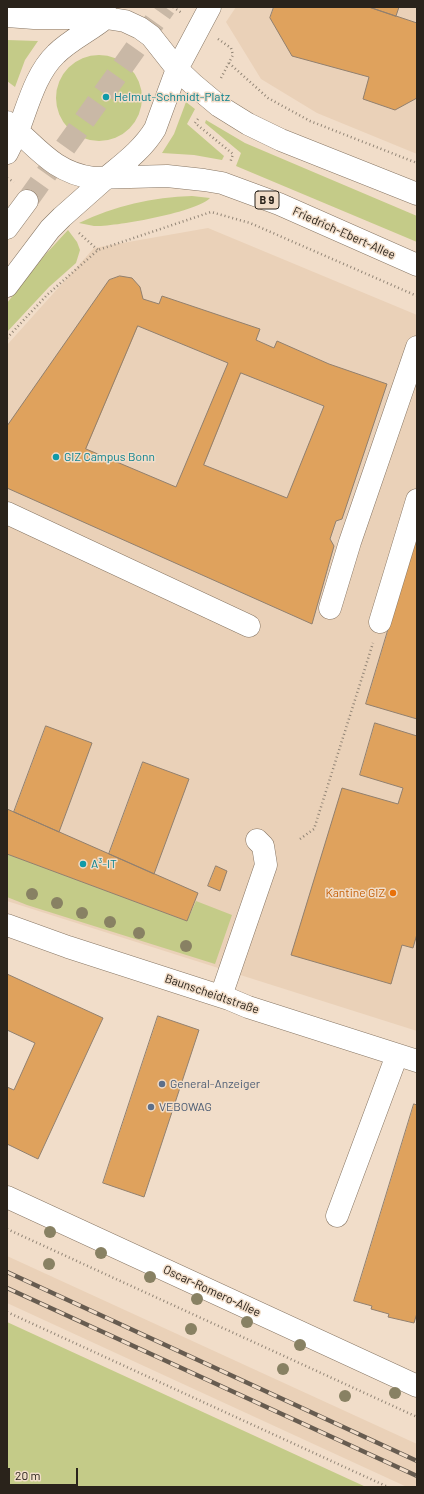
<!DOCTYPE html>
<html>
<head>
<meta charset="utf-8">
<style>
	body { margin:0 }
	#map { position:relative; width:424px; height:1494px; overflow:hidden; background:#f1ddc9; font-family:Barlow,sans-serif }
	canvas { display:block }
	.frame { position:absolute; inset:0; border:8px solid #2a231b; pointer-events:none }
	.scale { position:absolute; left:8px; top:1468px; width:70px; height:18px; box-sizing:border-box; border:2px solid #2a231b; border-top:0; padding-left:5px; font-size:12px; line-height:14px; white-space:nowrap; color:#2a231b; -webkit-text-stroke:3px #f1ddc9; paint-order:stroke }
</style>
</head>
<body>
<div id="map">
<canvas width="424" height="1494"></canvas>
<div class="frame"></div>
<div class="scale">20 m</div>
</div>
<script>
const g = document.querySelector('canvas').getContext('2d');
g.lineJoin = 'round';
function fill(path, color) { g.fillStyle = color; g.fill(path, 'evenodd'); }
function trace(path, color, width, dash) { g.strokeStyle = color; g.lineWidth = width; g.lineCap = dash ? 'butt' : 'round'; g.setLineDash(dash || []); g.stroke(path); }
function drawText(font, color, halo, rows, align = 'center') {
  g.font = font + ' Barlow,sans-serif'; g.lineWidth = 3; g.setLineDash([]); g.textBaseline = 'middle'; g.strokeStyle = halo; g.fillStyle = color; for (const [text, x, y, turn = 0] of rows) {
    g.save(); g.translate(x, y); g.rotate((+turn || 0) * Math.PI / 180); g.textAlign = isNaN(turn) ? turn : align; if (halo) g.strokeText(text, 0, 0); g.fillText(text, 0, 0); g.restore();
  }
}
fill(new Path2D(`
	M236,7H417V154L317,113L261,79L226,22Z
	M208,228L417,315V1031L7,901V345L94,248Z
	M7,1256L417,1444V1487H407L7,1303Z`), '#ead1b8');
fill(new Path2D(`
	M7,40L38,41L25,60L15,87L7,81Z
	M56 98a43 43 0 1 1 86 0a43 43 0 1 1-86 0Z
	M186,102L195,109L187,124L224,156L222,160L194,155L162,153L174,134Z
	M206,120L245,143L417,216V242L236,166L241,153L205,123Z
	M192,196L210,198C198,212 114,227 94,226C89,225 84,224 79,223C114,206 153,197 192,196Z
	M68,230L77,242L80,250L76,263L49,287L7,332V303L44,256Z
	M7,854L187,921L196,901L232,915L215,964L27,905L7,897Z
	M7,1322L329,1470L366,1487H7Z`), '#c4cb88');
const building = new Path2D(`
	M274,7H369L417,23V98L395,110L363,99L369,77L292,56L270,18Z
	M369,7H399L396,16Z
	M120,276L132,278L140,287L143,299L159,304L162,296L260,329L256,340L274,348L277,341L329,364L387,384L342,519L336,521L330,539L334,546L312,624L7,488V426L109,280ZM138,326L228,363L176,487L86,449ZM241,373L324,406L287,498L204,465Z
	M416,537H417V719L366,704Z
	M375,723L417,736V934L413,948L402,945L391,984L291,955L342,788L398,804L403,788L360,775Z
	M46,726L92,743L59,832L14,812Z
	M143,762L189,779L154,874L109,854Z
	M7,809L198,893L187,921L7,854Z
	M216,866L227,871L220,891L208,886Z
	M7,974L103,1018L38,1159L7,1144V1087L14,1090L35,1043L7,1030Z
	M158,1016L199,1030L144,1197L103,1183Z
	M414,1104L417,1105V1313L414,1323L388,1317L389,1314L371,1309L372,1306L354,1301Z`);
fill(building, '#dfa25d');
trace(building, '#92806e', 1);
trace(new Path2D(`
	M27,201L165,7`), '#c9b8a6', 22, [22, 11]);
const minor = new Path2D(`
	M7,153L18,131
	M7,228L27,201
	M7,286L50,229L62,217L106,178
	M7,513L249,626
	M330,608L350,542L417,347
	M380,622L417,500
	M7,925L68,947L229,999L248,1007L417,1061
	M221,996L266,865L263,846L257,840
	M7,1197L417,1386
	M337,1216L397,1055`);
const major = new Path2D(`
	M7,16L34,18H106L125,21L140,28L151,36L177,69L194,85L219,106L248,124L281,140L417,194
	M7,122C37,146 52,172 93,178L167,176L204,180L222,183L279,204L417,265
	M18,131C28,105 36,73 56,54C71,39 92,30 108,16
	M106,178C124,163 143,149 155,129L177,69L210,7`);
trace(minor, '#877664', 23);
trace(major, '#877664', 23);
trace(new Path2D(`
	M173,7L182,13
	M218,39L231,48L233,55L221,78
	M229,63L268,98L310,121L417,163
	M198,119L195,123L233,154L230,163
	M7,178L14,182
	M79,233L98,250
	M7,338L47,295L98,250L211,212L250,223L417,296
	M300,839L314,829L373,643
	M7,1229L417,1417
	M7,1312L388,1487`), '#928576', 2.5, [1, 3]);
trace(minor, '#fff', 22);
trace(major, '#fff', 22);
const rail = new Path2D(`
	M7,1272L417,1461
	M7,1288L417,1476`);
trace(rail, '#675c50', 4.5);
trace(rail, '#f1ddc9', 3, [9]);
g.fillStyle = '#888163';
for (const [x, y] of [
	[32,894],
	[57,903],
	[82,913],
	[110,922],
	[139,933],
	[186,946],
	[50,1232],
	[101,1253],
	[49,1264],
	[150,1277],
	[197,1299],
	[247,1322],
	[191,1329],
	[300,1345],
	[283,1369],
	[395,1393],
	[345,1396]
]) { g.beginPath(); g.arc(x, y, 6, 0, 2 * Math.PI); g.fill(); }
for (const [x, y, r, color] of [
	[106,97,4,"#0f9aa8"],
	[56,457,4,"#0f9aa8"],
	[83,864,4,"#0f9aa8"],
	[393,893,4,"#e8710a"],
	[162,1084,4,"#5c6f8a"],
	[151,1107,4,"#5c6f8a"]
]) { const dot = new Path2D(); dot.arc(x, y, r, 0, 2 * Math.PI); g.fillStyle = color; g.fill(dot); trace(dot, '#f1ddc9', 1.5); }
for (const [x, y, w] of [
	[267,200,24]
]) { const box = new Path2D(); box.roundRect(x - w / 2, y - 9, w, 18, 3); g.fillStyle = '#f1ddc9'; g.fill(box); trace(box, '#2a231b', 1); }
drawText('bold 11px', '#2a231b', null, [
	["B 9",267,200]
]);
drawText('12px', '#0d838f', '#f1ddc9', [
	["Helmut-Schmidt-Platz",114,97],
	["GIZ Campus Bonn",64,457],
	["A³-IT",91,864]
], 'left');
drawText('12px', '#2a231b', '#f1ddc9', [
	["Friedrich-Ebert-Allee",344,233,24],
	["Baunscheidtstraße",212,994,19],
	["Oscar-Romero-Allee",212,1291,25]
]);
drawText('12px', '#c56008', '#f1ddc9', [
	["Kantine GIZ",385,893]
], 'right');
drawText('12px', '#4e5e75', '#f1ddc9', [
	["General-Anzeiger",170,1084],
	["VEBOWAG",159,1107]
], 'left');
</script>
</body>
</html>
